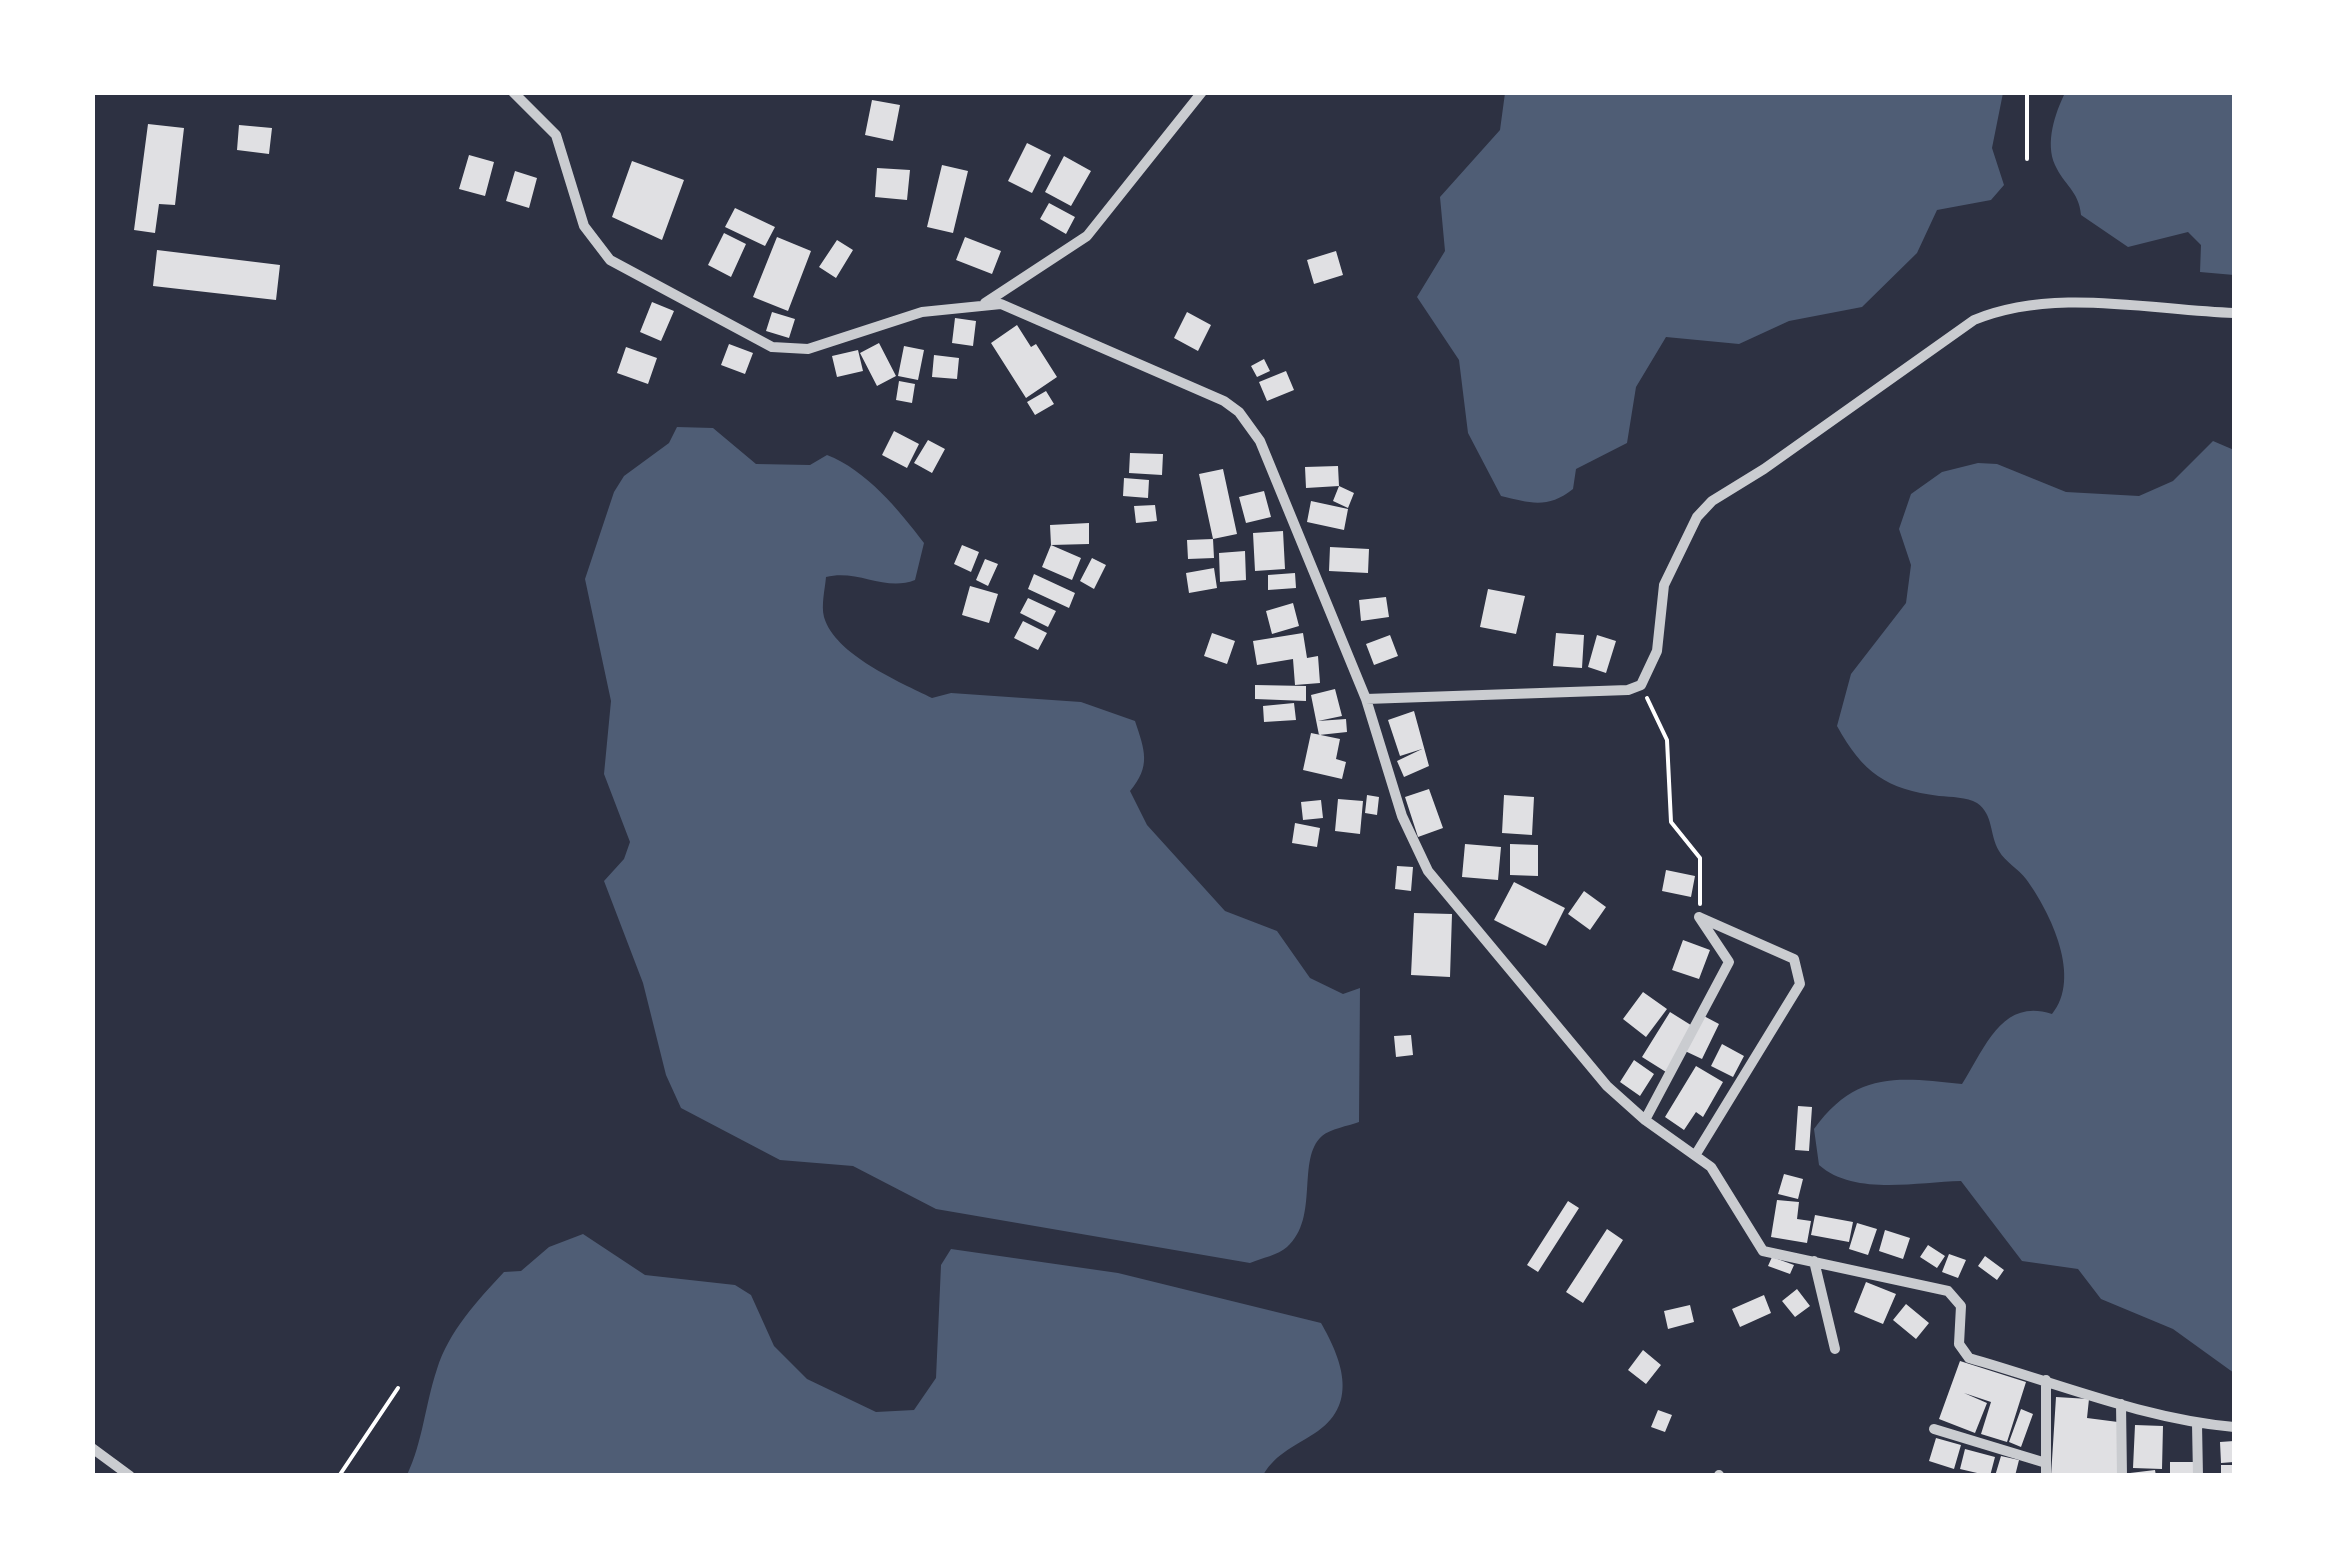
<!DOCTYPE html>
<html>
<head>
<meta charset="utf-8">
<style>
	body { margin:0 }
	#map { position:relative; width:2327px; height:1568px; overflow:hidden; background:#2d3142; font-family:"Public Sans",sans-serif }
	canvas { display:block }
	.frame { position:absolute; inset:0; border:95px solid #fff; pointer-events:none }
</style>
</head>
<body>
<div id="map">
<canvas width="2327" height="1568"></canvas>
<div class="frame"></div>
</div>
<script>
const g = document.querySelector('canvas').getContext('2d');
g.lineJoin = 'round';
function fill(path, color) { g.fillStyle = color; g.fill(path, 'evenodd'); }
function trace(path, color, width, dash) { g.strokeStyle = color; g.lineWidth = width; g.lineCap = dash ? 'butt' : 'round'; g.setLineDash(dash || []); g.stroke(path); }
fill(new Path2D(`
	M1505,93H2003L1992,148L2004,185L1991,200L1937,210L1917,253L1862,307L1789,321L1739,344L1666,337L1636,387L1627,443L1576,469L1573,489C1548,509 1530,503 1501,496L1468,433L1459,360L1417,297L1445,251L1440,197L1500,130Z
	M2065,93H2234V275L2200,272L2201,245L2188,232L2128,247L2081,215C2079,191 2064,185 2055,165C2045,143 2055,113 2065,93Z
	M677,427L713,428L756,464L810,465L827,455C866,470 899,510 924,543L915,580C885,592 858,569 826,577C825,589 821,605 824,617C835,655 900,682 932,698L951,693L1081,702L1135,721C1145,751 1151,766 1130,791L1147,825L1225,911L1277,931L1310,978L1343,994L1360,988L1359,1122C1348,1126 1330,1129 1322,1136C1296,1159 1320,1218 1287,1247C1278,1255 1262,1258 1250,1263L936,1209L853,1166L780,1160L681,1108L666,1075L643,983L604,881L624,859L630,842L604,774L611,701L585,579L614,492L624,476L669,443Z
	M2213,441L2234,450V1373L2173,1329L2101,1299L2078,1269L2022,1261L1961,1181C1917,1182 1854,1196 1819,1165L1814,1129C1856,1071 1897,1077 1962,1084C1985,1048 2002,997 2052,1014C2082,978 2051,913 2026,879C2019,869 2005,862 1999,851C1989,834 1994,815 1977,803C1967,797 1951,797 1939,796C1886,789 1863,773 1837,726L1851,674L1906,603L1911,565L1899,529L1911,494L1942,472L1978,463L1997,464L2066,492L2139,496L2173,481Z
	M583,1234L645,1275L735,1285L751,1295L774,1346L807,1379L876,1412L914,1410L936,1378L941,1265L951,1249L1118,1273L1321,1323C1341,1358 1359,1402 1318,1431C1296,1446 1277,1452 1263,1475H407C423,1441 425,1405 437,1369C449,1331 477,1301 504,1272L521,1271L549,1247Z`), '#4f5d75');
fill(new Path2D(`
	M872,100L900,105L893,141L865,135Z
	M148,124L184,128L175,205L159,204L155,233L134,230Z
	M239,125L272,128L269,154L237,150Z
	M1027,143L1051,155L1032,193L1008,181Z
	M469,155L494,162L485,196L459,189Z
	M1064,156L1091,171L1071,206L1045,192Z
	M632,161L684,180L662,240L612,217Z
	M942,165L968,171L953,233L927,227Z
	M877,168L910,170L907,200L875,197Z
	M515,171L537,178L529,208L506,201Z
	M1049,203L1075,217L1066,234L1040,219Z
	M735,208L775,227L765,246L725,227Z
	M724,233L746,244L731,277L708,265Z
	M777,237L811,251L788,311L753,297Z
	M965,237L1001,251L992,274L956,260Z
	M837,240L853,250L836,278L819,267Z
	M157,250L280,265L276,300L153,286Z
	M1336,251L1343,275L1314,284L1307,260Z
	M652,302L674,311L661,341L640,332Z
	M772,312L795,319L789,338L766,331Z
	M1187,312L1211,325L1198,351L1174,338Z
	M955,318L976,321L973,346L952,343Z
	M1017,325L1031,347L1036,344L1057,377L1026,398L991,343Z
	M879,343L896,376L877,386L860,353Z
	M729,344L753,353L745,374L721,365Z
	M904,346L924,350L918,380L898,376Z
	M626,347L657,358L648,384L617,373Z
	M858,350L863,371L837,377L832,356Z
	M934,355L959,358L957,379L932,377Z
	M1264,359L1270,371L1257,377L1251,366Z
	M1286,371L1294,390L1267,401L1259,382Z
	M899,381L915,384L912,403L896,400Z
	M1046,391L1054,404L1035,415L1027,402Z
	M894,431L919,444L907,468L882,455Z
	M928,440L945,449L932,473L914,463Z
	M1130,453L1163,454L1162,475L1129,473Z
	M1338,466L1339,486L1306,488L1305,467Z
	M1223,469L1237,534L1213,539L1199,474Z
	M1124,478L1149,480L1148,498L1123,496Z
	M1339,486L1354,493L1348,508L1333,501Z
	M1264,491L1271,517L1246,523L1239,497Z
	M1311,501L1348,509L1344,530L1307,522Z
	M1155,505L1157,521L1136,523L1134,506Z
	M1089,523V544L1051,545L1050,525Z
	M1283,531L1285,569L1255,571L1253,533Z
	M1213,539L1214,558L1188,559L1187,540Z
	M962,545L979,552L971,572L954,564Z
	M1051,545L1081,558L1072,580L1042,567Z
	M1330,547L1369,549L1368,573L1329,571Z
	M1245,551L1246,580L1220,582L1219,553Z
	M1092,558L1106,565L1094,589L1080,581Z
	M985,559L998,564L988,586L976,580Z
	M1214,568L1217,588L1189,593L1186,573Z
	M1295,573L1296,588L1268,590V575Z
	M1034,574L1075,593L1069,608L1028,589Z
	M970,586L998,594L989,623L962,615Z
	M1488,589L1525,596L1516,634L1480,627Z
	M1386,597L1389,617L1361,621L1359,600Z
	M1028,598L1056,611L1048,627L1020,613Z
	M1293,603L1299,626L1272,634L1266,611Z
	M1023,621L1047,633L1038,650L1014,638Z
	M1212,633L1235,641L1227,664L1204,656Z
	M1303,633L1307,658L1318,656L1320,683L1295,685L1293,659L1257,665L1253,641Z
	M1556,633L1584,635L1582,668L1553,666Z
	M1390,635L1398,656L1374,665L1366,644Z
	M1597,635L1616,641L1606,673L1588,667Z
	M1255,685L1306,686V701L1255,699Z
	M1335,689L1342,716L1318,721L1346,719L1347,732L1319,735L1311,695Z
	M1294,703L1296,720L1264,722L1263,706Z
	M1414,711L1429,766L1404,777L1397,761L1422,749L1400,756L1388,720Z
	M1311,733L1340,739L1336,759L1346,762L1342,779L1303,770Z
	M1429,789L1443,828L1418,837L1405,797Z
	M1367,795L1379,797L1377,815L1365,813Z
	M1504,795L1534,797L1532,835L1502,833Z
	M1338,799L1363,801L1360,834L1335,831Z
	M1321,800L1323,818L1303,820L1301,802Z
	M1295,823L1320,828L1317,847L1292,843Z
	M1465,844L1501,847L1498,880L1462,877Z
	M1510,844L1538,845V876L1510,875Z
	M1397,866L1413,867L1411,891L1395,889Z
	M1666,870L1695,876L1691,897L1662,891Z
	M1514,882L1565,908L1546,946L1494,920Z
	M1584,891L1606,907L1590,930L1568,914Z
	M1414,913L1452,914L1450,977L1411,975Z
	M1683,940L1710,950L1699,979L1672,970Z
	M1643,992L1667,1009L1646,1037L1623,1019Z
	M1670,1012L1694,1027L1666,1072L1642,1057Z
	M1702,1015L1719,1024L1702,1059L1685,1051Z
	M1411,1035L1413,1055L1396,1057L1394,1036Z
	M1722,1044L1744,1056L1733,1077L1711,1066Z
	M1634,1060L1654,1074L1640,1096L1620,1082Z
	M1696,1066L1723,1082L1703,1117L1696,1112L1684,1130L1665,1117Z
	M1798,1106L1812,1107L1809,1151L1795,1150Z
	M1784,1174L1803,1179L1798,1199L1778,1194Z
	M1777,1200L1799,1202L1797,1219L1811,1221L1807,1243L1771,1237Z
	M1568,1201L1579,1208L1538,1272L1527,1265Z
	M1815,1215L1853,1222L1849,1242L1811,1235Z
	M1857,1223L1877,1229L1868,1255L1849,1249Z
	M1607,1229L1623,1240L1583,1303L1566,1292Z
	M1885,1230L1910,1238L1903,1259L1879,1251Z
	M1928,1245L1945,1256L1937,1268L1920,1257Z
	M1949,1254L1966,1260L1958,1278L1942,1272Z
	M1985,1256L2004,1270L1997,1280L1978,1266Z
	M1772,1257L1794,1265L1790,1274L1768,1266Z
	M1866,1282L1896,1294L1883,1324L1854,1312Z
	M1797,1289L1810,1306L1795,1317L1782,1301Z
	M1764,1295L1771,1313L1740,1327L1732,1309Z
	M1906,1304L1929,1323L1916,1339L1893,1320Z
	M1690,1305L1694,1322L1668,1329L1664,1311Z
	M1643,1350L1661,1365L1646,1384L1628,1370Z
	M1960,1361L2026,1382L2007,1442L1981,1434L1991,1402L1964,1393L1987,1403L1975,1433L1939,1419Z
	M2056,1397L2089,1399L2087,1418L2118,1422L2117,1476H2051Z
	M2021,1409L2033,1414L2021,1447L2009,1442Z
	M1658,1410L1672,1415L1665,1432L1651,1427Z
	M2135,1425L2163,1426L2162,1469L2133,1468Z
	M1936,1438L1961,1445L1954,1469L1929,1461Z
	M2234,1441V1462L2221,1463L2220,1442Z
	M1965,1449L1995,1457L1990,1476L1960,1469Z
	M2001,1456L2019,1460L2015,1476H1995Z
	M2170,1462H2193V1476H2170Z
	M2221,1465H2234V1476H2221Z
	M2155,1470L2156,1476H2131L2130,1473Z`), '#e0e0e3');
trace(new Path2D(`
	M2027,159V92
	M1647,698L1667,740L1671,822L1700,858V904
	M339,1476L398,1388`), '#fff', 4);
trace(new Path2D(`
	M513,92L556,135L584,226L610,260L772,347L808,349L922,312L1001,304L1224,401L1239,412L1260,441L1366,699L1402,816L1428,871L1607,1086L1645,1120L1711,1167L1763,1251L1948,1291L1961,1306L1959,1344L1969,1358C2057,1383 2144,1419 2234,1427
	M985,303L1087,236L1202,92
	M1366,699L1628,690L1641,685L1657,651L1664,585L1697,517L1712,501L1764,469L1974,320C2054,287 2150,310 2234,313
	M1645,1120L1729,962L1699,917
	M1696,1154L1800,984L1794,959L1699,917
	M1814,1261L1835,1349
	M2121,1404L2122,1476
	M2197,1424L2198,1476
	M1934,1429L2046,1463
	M92,1448L130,1476
	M1719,1475V1476
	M2046,1476V1380`), '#caccd0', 10);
</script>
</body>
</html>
